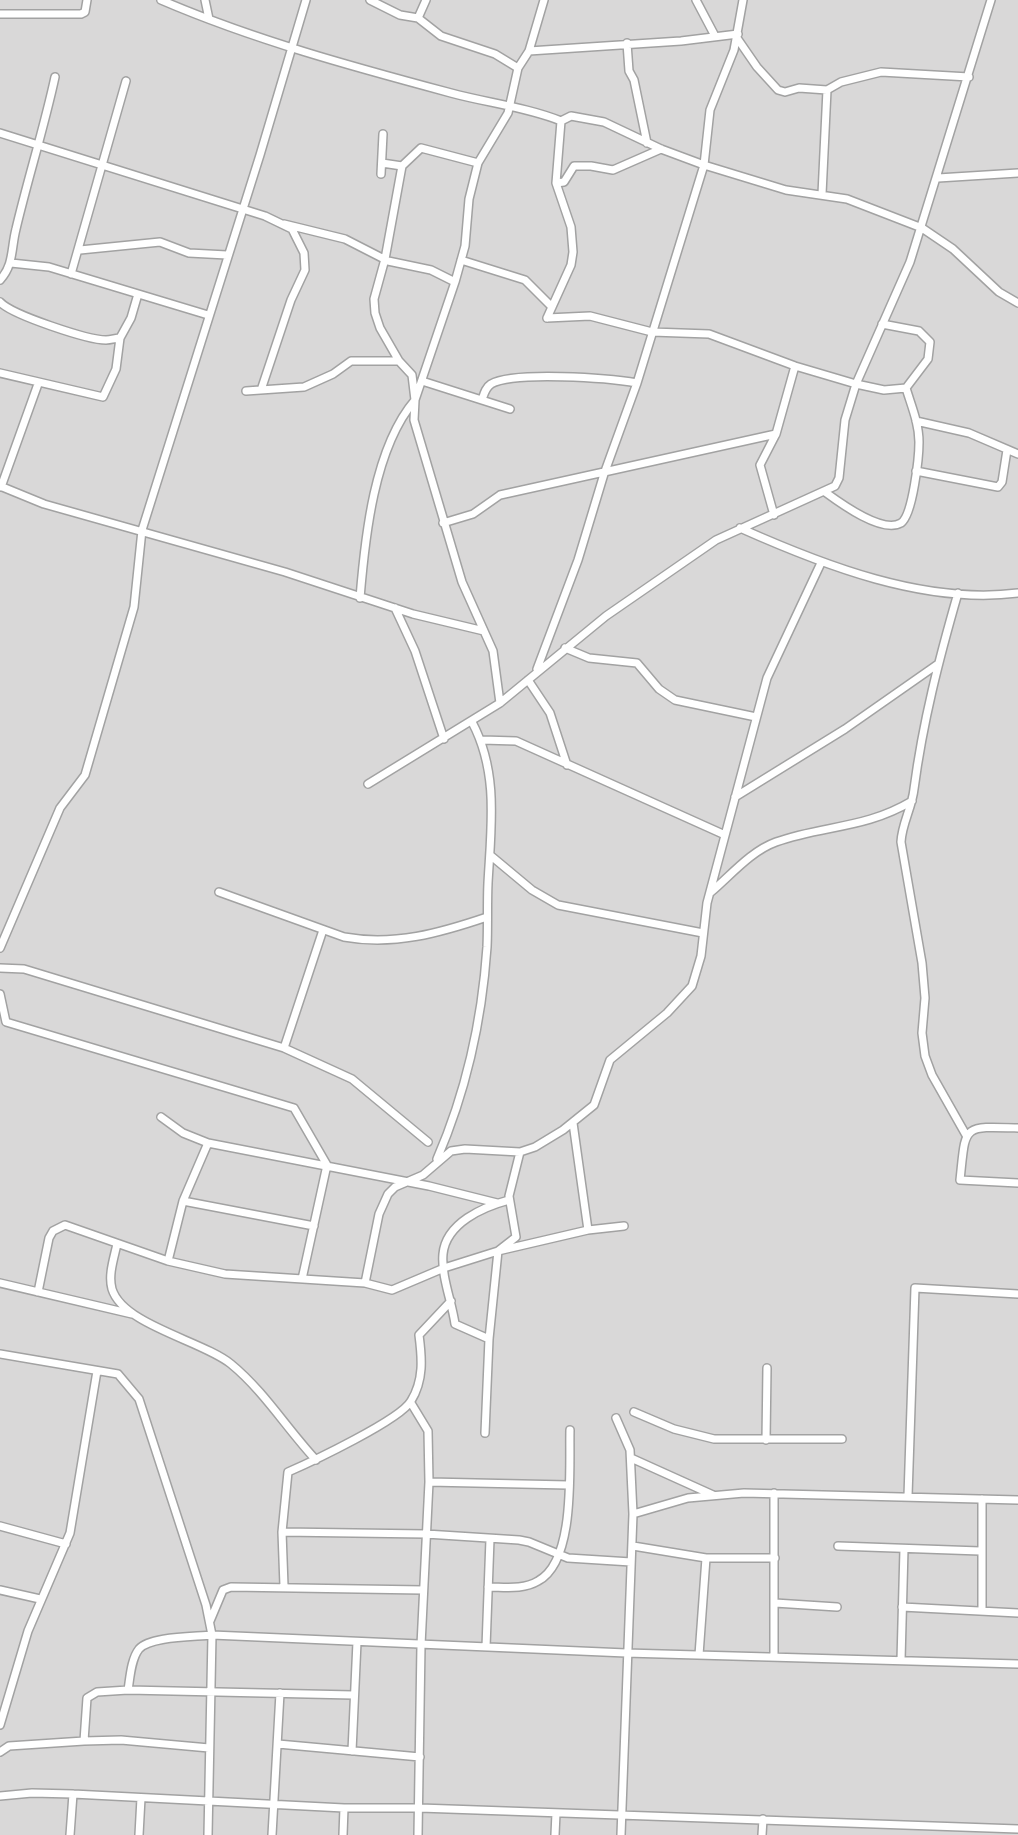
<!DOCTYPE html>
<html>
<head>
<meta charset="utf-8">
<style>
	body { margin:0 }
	canvas { display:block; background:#ece8e0 }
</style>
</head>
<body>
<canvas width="1018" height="1835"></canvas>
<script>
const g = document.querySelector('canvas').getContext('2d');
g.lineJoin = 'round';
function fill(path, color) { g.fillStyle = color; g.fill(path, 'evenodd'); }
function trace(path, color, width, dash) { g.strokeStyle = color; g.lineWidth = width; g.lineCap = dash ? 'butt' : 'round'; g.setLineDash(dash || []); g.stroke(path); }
fill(new Path2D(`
	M0,0H1018V1835H0Z`), '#d9d8d8');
const minor = new Path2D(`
	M161,0C254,40 354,67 451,93C488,103 526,107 561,121L571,116L604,122L661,149L704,165L786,190L847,199L922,228L953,249L999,292L1018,303
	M205,0L209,19
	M370,0L400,15L418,18L441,36L495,54L518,68
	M696,0L715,36
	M0,14H81L85,12L87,0
	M418,18L426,0
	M737,38L757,67L778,90L785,92L799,88L827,90L841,82L881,72L969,77
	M627,43L629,71L634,80L647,143
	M529,51L681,41L738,34
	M0,133L265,216L292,229L304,253L305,270L291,300L261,390
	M382,163L402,166L421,148L478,163
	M381,174L383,134
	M938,178L1018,173
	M556,183L564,182L574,166H591L613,170L661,149
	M822,194L827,90
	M284,224L345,239L388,261L431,270L455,282L415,400L414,420L462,582L493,651L500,703
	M80,250L160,242L189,253L227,255
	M461,260L525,280L552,307
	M11,263L49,267L208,315
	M71,274L126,81
	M0,280C14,265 11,248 16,229C28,178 44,128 55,77
	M455,282L465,246L469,199L478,163L508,113L518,68L529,51L544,0
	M0,302C12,315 88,340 106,340C111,340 116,338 120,338
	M547,318L590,316L652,332L709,334L795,366L856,384L884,390L906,388L928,359L930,342L919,331L882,324
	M547,318L571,265L573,252L571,227L556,183L561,121
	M0,373L103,397L116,369L120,338L131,318L138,294
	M422,381L510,409
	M246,391L304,387L333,374L351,361H399
	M482,400C484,394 485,388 491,384C514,371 609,378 637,383
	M916,421L969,433L1018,454
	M916,471L998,487L1002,482L1007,450
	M0,486L44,504L285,572L413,614L484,631
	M1,487L38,384
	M825,492C840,503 882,534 901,523C913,515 919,456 919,442C919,423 911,405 906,388
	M774,515L760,465L776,434L795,366
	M443,523L473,514L500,495L776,434
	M740,528C823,565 925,605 1018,593
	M958,593C939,659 923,721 914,789C912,808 902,823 901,842L922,963L925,998L922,1033L925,1056L932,1075L966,1135
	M360,598C365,537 374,448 415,400L412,375L399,361L380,328L375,313L374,299L385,259L402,166
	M395,608L415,651L444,739
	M565,648L589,658L637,663L659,689L675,700L756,717
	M537,669L578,560L604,474L637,383L704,165L710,110L734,50L743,0
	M528,680L550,713L567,765
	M482,740L516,741L725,835
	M368,784L500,703L606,616L716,540L835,486L839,478L845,420L856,384L910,262L991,0
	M735,797L845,729L938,664
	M490,855L532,890L558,905L703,933
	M219,892L344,937C394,946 440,933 487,917
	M711,892C731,875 751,851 776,842C824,825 865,829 912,801
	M323,930L284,1048L352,1079L428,1142
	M0,948L60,808L85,775L134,607L142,530L260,155L306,0
	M0,968L24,969L284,1048
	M0,994L6,1022L294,1108L327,1165L302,1279
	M161,1117L183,1133L208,1143L429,1186L497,1203
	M573,1123L588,1230
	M1018,1128C961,1126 966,1125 960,1180L1018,1183
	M437,1159C466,1092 482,1020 487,947C488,925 487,904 488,883C491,827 499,773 472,722
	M183,1201L314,1226
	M117,1244C114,1258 108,1275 112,1289C123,1325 203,1341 231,1364C264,1391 287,1429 316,1460
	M168,1261L183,1201L208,1143
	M0,1283L132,1314
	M365,1283L379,1214L388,1194L395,1187L423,1175L451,1151L465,1149L520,1152L535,1147L563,1130L594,1105L610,1060L667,1013L692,986L701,956L707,903L767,678L821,563
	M38,1292L49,1238L53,1231L65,1225L168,1261L225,1274L365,1283L392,1290L444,1268L498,1251L588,1230L624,1226
	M489,1339L455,1324C452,1302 441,1276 443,1254C446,1223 483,1207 509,1200
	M0,1354L118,1374L139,1399L206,1605L212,1635L208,1835
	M411,1403L428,1431L429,1482L421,1645L418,1835
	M634,1412L674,1429L714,1439H842
	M616,1418L630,1450L633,1514L621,1835
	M485,1433L489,1339L498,1251L516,1237L509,1196L520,1152
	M766,1440L767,1368
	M631,1458L713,1495
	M429,1482L568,1485
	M908,1496L915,1288L1018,1294
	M633,1514L688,1498L744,1493L1018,1500
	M0,1526L66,1544
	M282,1532L426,1534L519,1540L529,1542L568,1558L631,1562
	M633,1546L706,1558H775
	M838,1546L980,1551
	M284,1586L282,1532L288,1472C311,1462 400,1420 411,1401C424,1380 422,1358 419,1335L451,1301
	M488,1587C505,1587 523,1590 538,1581C576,1561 569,1468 570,1430
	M0,1590L40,1599
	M775,1603L837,1607
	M902,1607L1018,1613
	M982,1610V1499
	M210,1621L223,1590L231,1587L423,1590
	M486,1647L490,1539
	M699,1655L706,1558
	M774,1657V1493
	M901,1660L904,1549
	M128,1690L353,1695
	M0,1725L28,1631L70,1533L97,1371
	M84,1741L121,1740L209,1748
	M278,1744L420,1757
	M352,1751L357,1642
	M0,1752L9,1746L84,1741L87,1698L97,1692L128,1690C130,1678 131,1659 139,1649C150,1636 195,1637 212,1635L626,1653L1018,1664
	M0,1796L32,1793L73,1794L344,1808H420L1018,1829
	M70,1835L73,1794
	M139,1835L141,1798
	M272,1835L280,1693
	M343,1835L344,1808
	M555,1835L556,1813
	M762,1835L763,1819`);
trace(minor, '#a2a2a2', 10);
trace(minor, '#fff', 7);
</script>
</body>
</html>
